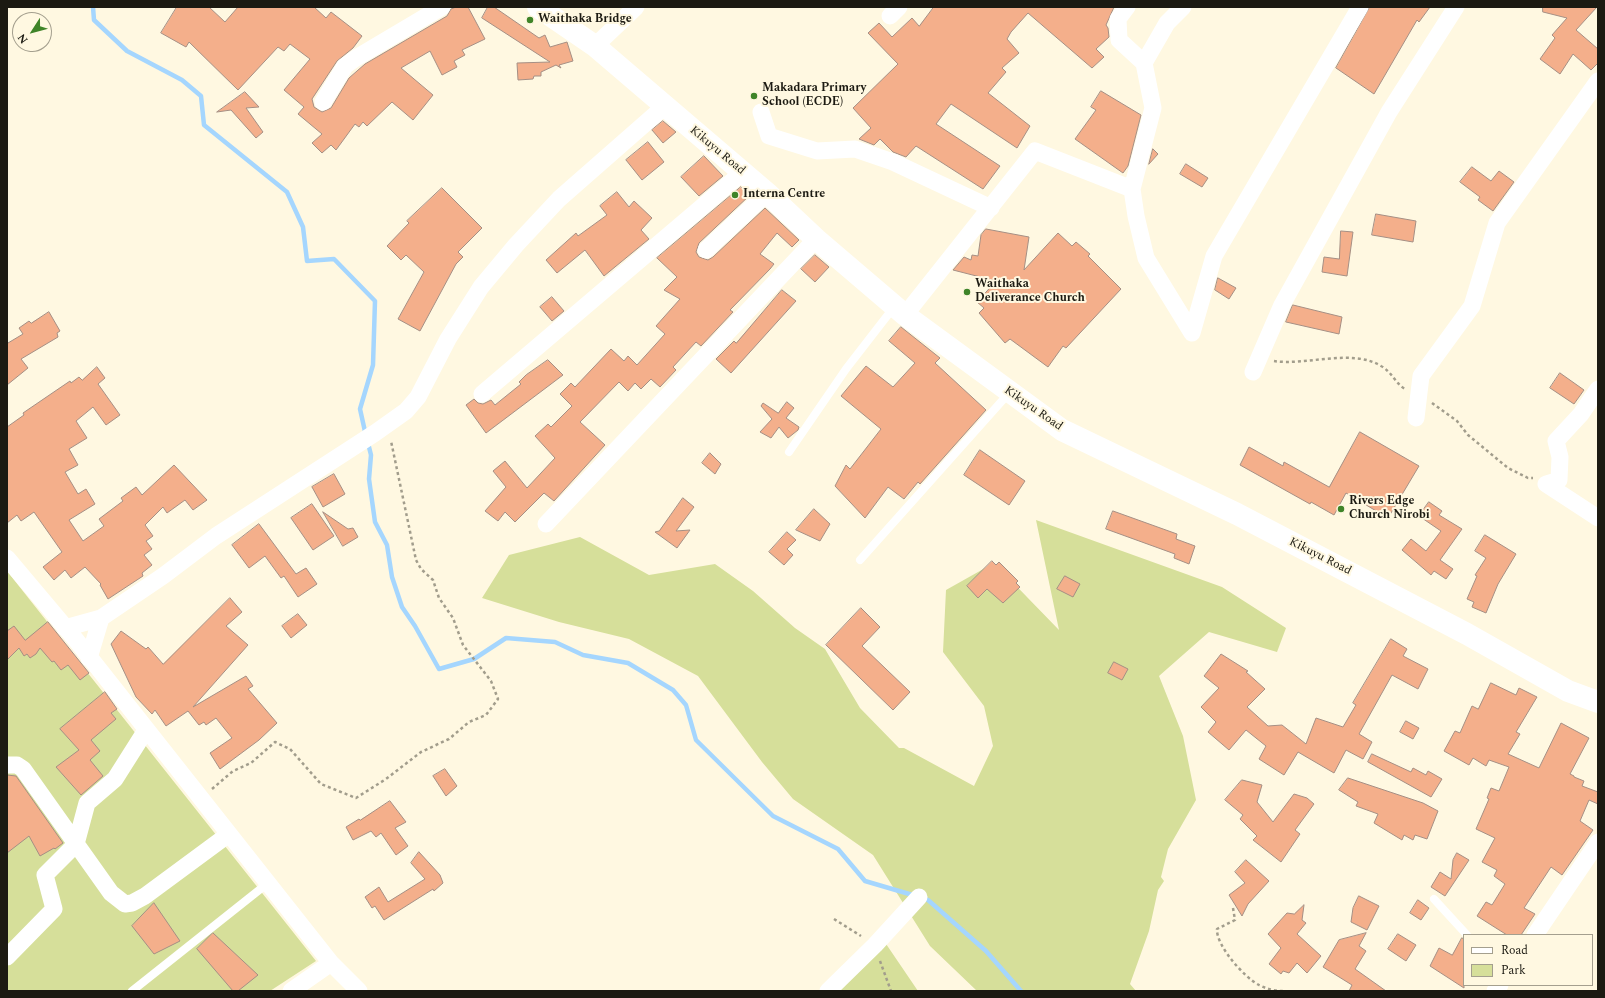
<!DOCTYPE html>
<html>
<head>
<meta charset="utf-8">
<style>
	body { margin:0 }
	#map { position:relative; width:1605px; height:998px; overflow:hidden; background:#fff8e1; font-family:Spectral,serif }
	canvas { display:block }
	.frame { position:absolute; inset:0; border:8px solid #1c1a12; pointer-events:none }
	.legend { position:absolute; left:1463px; top:934px; width:130px; height:52px; box-sizing:border-box; background:#fff8e1; border:1px solid #a49f8e; margin:0; padding:5px 7px; list-style:none; font-size:12px; color:#1c1a12 }
	.legend li { display:flex; align-items:center; gap:8px; height:20px }
	.legend b { width:20px; border:1px solid #a49f8e }
	.north { position:absolute; left:12px; top:12px; width:40px; height:40px; box-sizing:border-box; background:#fff8e1; border:1px solid #a49f8e; border-radius:50%; rotate:234deg; font-size:11px; font-weight:700; line-height:16px; text-align:center; color:#1c1a12 }
	.north::after { content:''; display:block; margin:auto; width:14px; height:18px; background:#3f8428; clip-path:polygon(50% 0,100% 100%,50% 72%,0 100%) }
</style>
</head>
<body>
<div id="map">
<canvas width="1605" height="998"></canvas>
<div class="frame"></div>
<ul class="legend">
<li><b style="height:5px;background:#fff"></b>Road</li>
<li><b style="height:11px;background:#d6df9a"></b>Park</li>
</ul>
<div class="north">N</div>
</div>
<script>
const g = document.querySelector('canvas').getContext('2d');
g.lineJoin = 'round';
function fill(path, color) { g.fillStyle = color; g.fill(path, 'evenodd'); }
function trace(path, color, width, dash) { g.strokeStyle = color; g.lineWidth = width; g.lineCap = dash ? 'butt' : 'round'; g.setLineDash(dash || []); g.stroke(path); }
function drawText(font, color, halo, rows, align = 'center') {
  g.font = font + ' Spectral,serif'; g.lineWidth = 4; g.setLineDash([]); g.textBaseline = 'middle'; g.strokeStyle = halo; g.fillStyle = color; for (const [text, x, y, turn = 0] of rows) {
    g.save(); g.translate(x, y); g.rotate((+turn || 0) * Math.PI / 180); g.textAlign = isNaN(turn) ? turn : align; if (halo) g.strokeText(text, 0, 0); g.fillText(text, 0, 0); g.restore();
  }
}
fill(new Path2D(`
	M1036,520L1222,587L1286,628L1277,652L1209,632L1159,676L1183,736L1196,800L1168,849L1161,877L1164,881L1158,890L1149,931L1130,984L1136,991H977L930,946L873,855L793,799L762,762L698,676L629,639L559,622L482,598L509,555L580,537L649,575L715,564L753,591L795,628L825,649L860,708L899,748H904L974,786L993,746L984,706L943,652L946,590L994,563L1059,630Z
	M7,571L316,961L270,991H7Z
	M882,938L918,991H820Z`), '#d6df9a');
trace(new Path2D(`
	M93,7L94,20L127,51L182,80L201,96L204,125L287,192L303,227L307,261L334,259L375,301L373,365L360,409L366,436
	M368,443L371,455L369,479L375,522L387,545L392,577L402,607L415,626L439,669L474,659L506,638L555,642L583,655L628,663L673,690L686,705L696,740L773,816L838,849L865,881L916,896
	M923,898L928,900L986,951L1021,991`), '#a5d6fe', 4.5);
const building = new Path2D(`
	M177,7H209L225,22L238,7H314L326,18L331,12L362,36L353,48L337,61L312,99L314,107L322,112L331,108L349,78L365,64L447,16L451,9L456,7H468L485,39L462,50L465,55L454,61L457,67L442,75L430,51L401,68L433,95L413,120L392,102L367,126L363,122L359,127L355,124L336,150L331,145L322,153L312,143L322,134L298,114L304,107L284,90L310,59L290,44L284,51L278,47L238,90L189,42L186,47L161,33Z
	M488,7H494L539,38L545,35L550,47L567,42L573,61L559,65L561,68L556,65L541,72V76H534L533,79L518,80L517,63L550,62L482,18Z
	M934,7H1114L1106,25L1108,28L1109,37L1096,49L1104,57L1092,68L1028,13L1011,32L1007,39L1019,53L1002,68L1006,72L988,93L1030,126L1017,148L951,104L936,124L1000,166L983,189L916,146L906,157L893,152L880,139L874,145L859,139L871,128L853,108L898,64L868,33L879,23L892,37L912,18L919,26Z
	M1370,7H1430L1419,22L1417,20L1374,94L1336,68Z
	M1543,7H1597L1576,30L1598,49V63L1591,70L1573,54L1560,74L1540,59L1555,38L1552,35L1567,18L1543,12Z
	M1101,91L1141,115L1128,166L1123,173L1075,139L1096,110L1091,107Z
	M245,92L259,107L246,108L263,132L256,138L231,110L217,112Z
	M663,121L676,132L663,143L652,130Z
	M648,142L664,162L642,180L626,160Z
	M1153,149L1158,154L1149,164Z
	M704,156L723,176L699,196L681,177Z
	M1186,164L1208,178L1202,187L1180,174Z
	M1472,167L1491,181L1499,171L1514,182L1493,211L1478,200L1480,197L1460,182Z
	M741,187L750,195L699,243L696,252L699,257L708,260L713,257L765,208L799,240L792,247L777,233L760,254L774,264L770,269L730,310L733,312L701,346L696,342L673,367L676,370L660,387L651,379L641,389L635,383L628,391L619,382L580,422L605,445L554,501L544,493L515,522L505,512L498,521L485,511L506,487L493,471L505,461L527,488L555,458L535,436L548,424L551,427L572,406L560,394L571,383L575,387L611,349L624,361L628,356L637,365L665,334L656,326L680,299L664,290L677,277L657,258Z
	M442,188L482,228L458,252L463,257L456,264L420,331L398,319L424,272L406,255L401,260L387,246L409,223L407,221Z
	M617,192L629,207L634,201L652,218L641,230L649,239L604,276L585,250L557,273L546,260L576,233L578,236L607,215L600,206Z
	M1376,214L1416,221L1413,242L1372,235Z
	M986,229L1029,237L1024,270L1058,233L1072,246L1076,242L1090,254L1088,256L1121,289L1066,348L1063,346L1048,367L1010,339L1005,343L979,313L984,308L977,302L996,281L953,270L964,257L971,260L972,255L978,256L981,235Z
	M1341,231L1353,232L1347,276L1322,272L1324,257L1339,259Z
	M815,255L829,267L815,282L801,269Z
	M1218,278L1236,288L1229,299L1215,290Z
	M782,290L796,301L731,373L716,359L734,341L736,343Z
	M552,297L564,311L552,321L540,307Z
	M1293,305L1342,317L1339,334L1286,322Z
	M49,312L60,331L57,333L58,337L21,359L28,368L7,385V342L8,343L23,334L19,328L29,321L31,323Z
	M901,327L940,358L935,363L986,410L920,484L918,482L904,499L888,487L865,518L835,486L846,465L850,469L881,429L841,396L866,366L893,387L915,363L889,341Z
	M548,360L563,375L486,433L466,405L474,399L478,403L483,404L491,400L495,405L521,384L519,382L526,375Z
	M97,367L105,378L98,384L120,415L106,425L93,407L76,421L87,438L69,449L78,465L65,472L78,494L86,489L95,504L69,520L83,541L104,526L99,519L123,501L121,498L136,487L142,495L174,465L207,500L193,510L185,500L167,513L163,507L145,525L153,536L146,541L152,549L144,555L152,565L142,573L143,576L108,599L100,585L101,584L85,567L71,578L65,570L54,580L43,567L62,552L34,512L21,521L17,515L7,523V427L24,415L23,413L70,381L71,383L79,377L82,380Z
	M1560,373L1584,390L1574,404L1550,388Z
	M787,402L794,408L786,418L799,427L798,430L788,438L779,427L771,438L760,432L772,419L761,406L763,403L778,413Z
	M1360,432L1419,466L1388,518L1346,493L1334,515L1311,502L1310,504L1240,465L1249,447L1283,466L1284,462L1329,487Z
	M980,450L1025,481L1009,505L964,475Z
	M710,453L721,464L715,474L702,463Z
	M334,474L345,494L323,507L312,487Z
	M683,498L694,507L676,531L690,530L677,548L655,532L659,531Z
	M1429,502L1442,511L1439,515L1462,529L1440,560L1453,569L1446,579L1434,571L1431,575L1402,550L1411,539L1426,551L1441,531L1419,516Z
	M312,504L334,536L313,550L291,518Z
	M814,509L830,524L820,541L796,530Z
	M1113,511L1177,534L1176,539L1195,546L1189,564L1174,558L1175,554L1106,529Z
	M323,512L348,529L353,528L358,537L343,546Z
	M259,524L296,574L306,568L317,584L298,597L284,576L281,578L265,556L249,568L232,545Z
	M787,532L796,540L787,549L793,555L784,565L769,552Z
	M1485,535L1516,554L1498,584L1486,613L1472,607L1474,602L1467,599L1477,576L1475,575L1486,558L1475,551Z
	M992,561L996,565L999,562L1018,581L1016,583L1020,587L1003,603L987,589L978,598L967,586Z
	M1065,576L1080,584L1073,597L1057,589Z
	M230,598L242,612L226,626L248,645L193,707L246,676L253,686L248,689L277,723L259,740L220,769L210,753L232,738L216,718L206,725L204,722L199,725L188,711L166,726L155,710L152,714L136,697L111,644L121,631L146,649L148,647L163,664Z
	M861,608L880,627L862,646L910,692L893,710L826,645Z
	M298,614L307,625L291,638L282,626Z
	M48,622L89,673L80,680L68,665L61,670L54,661L52,662L40,648L36,654L30,658L27,654L24,656L19,648L7,660V631L14,626L25,640Z
	M1391,639L1407,649L1403,656L1428,669L1418,689L1392,675L1359,734L1372,742L1363,759L1346,750L1334,773L1298,752L1284,775L1259,759L1266,746L1246,730L1229,750L1208,732L1216,722L1201,707L1219,688L1204,676L1221,654L1248,671L1246,672L1265,689L1247,707L1268,726L1282,725L1306,744L1316,718L1343,727L1356,705L1353,703Z
	M1114,662L1128,669L1122,680L1108,673Z
	M1491,683L1516,695L1519,688L1537,697L1516,732L1520,734L1508,754L1539,768L1561,723L1589,738L1570,774L1574,776V777L1584,781L1582,786L1598,792V804L1589,800L1580,821L1593,830L1562,875L1551,867L1524,908L1535,914L1521,935H1507L1477,916L1486,902L1492,905L1505,884L1494,876L1497,870L1482,862L1495,838L1476,829L1489,799L1487,798L1491,788L1499,791L1509,767L1489,760L1486,766L1473,758L1469,765L1444,751L1455,731L1460,733L1472,706L1478,709Z
	M105,692L117,709L111,713L116,719L91,740L100,751L90,760L103,776L81,795L56,767L79,750L60,729Z
	M1406,721L1419,728L1413,739L1400,732Z
	M1372,754L1411,772L1413,768L1426,775L1428,771L1442,779L1431,797L1368,762Z
	M445,769L457,786L446,796L433,776Z
	M7,775L16,776L63,843L55,849L54,848L40,856L29,836L7,853Z
	M1348,778L1423,803L1438,811L1427,839L1415,835L1413,840L1404,835L1402,840L1374,823L1378,814L1356,806L1358,802L1339,790Z
	M1242,780L1262,785L1257,802L1273,822L1294,794L1307,798L1314,804L1295,830L1300,834L1281,862L1253,840L1257,836L1240,819L1243,815L1225,800Z
	M390,801L406,822L395,828L408,846L396,855L381,833L376,837L371,831L353,840L346,827L359,819L360,820Z
	M419,852L440,875L443,883L434,891L433,889L384,920L375,906L372,908L365,897L379,887L388,902L425,879L411,863Z
	M1457,853L1469,860L1445,896L1431,887L1440,872L1451,879L1453,860Z
	M1246,860L1269,881L1248,904L1242,916L1229,895L1245,883L1235,872Z
	M1359,896L1379,906L1367,930L1351,922L1353,908Z
	M1418,900L1429,908L1421,920L1410,913Z
	M154,903L180,941L154,954L132,926Z
	M1304,905L1302,920L1306,923L1297,934L1321,956L1307,973L1297,963L1289,973L1283,971L1281,974L1269,964L1281,948L1268,934L1287,913L1294,914Z
	M213,933L258,975L238,991H233L197,949Z
	M1366,933L1359,946L1366,951L1355,969L1386,991H1349L1352,985L1323,967L1339,940Z
	M1398,934L1416,945L1406,961L1388,949Z
	M1462,938L1464,939V988L1430,966L1439,948L1452,955Z`);
fill(building, '#f4af8b');
trace(building, '#a58f84', 1);
trace(new Path2D(`
	M1274,361C1306,366 1352,348 1381,366C1392,372 1395,383 1405,389
	M1432,403L1457,421L1468,435L1508,468L1528,478H1533
	M212,789L233,771L251,763L275,742L290,749L321,784L356,798L386,779L421,752L449,739L469,722L486,715L498,699L491,681L463,645L453,618L439,598L433,580L421,569L416,560L391,441
	M1233,908L1235,920L1217,929C1216,946 1245,978 1259,985C1267,989 1275,991 1283,991
	M834,919L861,936
	M880,961L891,991`), '#a29d8c', 2.5, [3, 3]);
trace(new Path2D(`
	M789,452L846,369L894,307
	M860,560L1009,393
	M1434,899L1467,935
	M132,991L268,883`), '#fff', 8);
trace(new Path2D(`
	M1127,7L1118,19L1119,40L1144,63L1153,108L1132,189
	M890,16L899,7
	M595,46L636,7
	M1144,63L1167,23L1183,7
	M323,102L345,66L356,58L442,7
	M761,112L769,136L817,151L855,149L893,162L991,208
	M706,250L767,193
	M905,315L1035,151L1132,189L1136,216L1146,258L1192,333
	M1192,333L1214,256L1360,7
	M1253,372L1282,305L1389,112L1456,7
	M1598,389L1581,414L1556,441L1560,457L1559,480L1546,484L1598,518
	M482,394L743,172
	M1416,418L1421,376L1472,306L1497,223L1598,81
	M546,524L816,239
	M7,558L76,640L331,963L291,991
	M65,628L101,618L163,576L216,536L375,433L406,411L418,397L448,339L481,287L516,245L559,199L665,106
	M89,658L101,618
	M7,765H17L23,769L111,893L125,904L132,903L145,896L229,834
	M1535,935L1598,842
	M7,957L54,909L45,875L76,844L87,803L115,779L146,730
	M331,963L359,991
	M828,991L875,945L919,897
	M1495,991L1500,985`), '#fff', 17);
trace(new Path2D(`
	M538,7L595,46L767,193L816,239L905,315L1062,430L1237,514L1467,634L1568,691L1598,702`), '#fff', 22);
for (const [x, y, r, color] of [
	[530,20,4,"#3f8428"],
	[754,96,4,"#3f8428"],
	[735,195,4,"#3f8428"],
	[967,292,4,"#3f8428"],
	[1341,509,4,"#3f8428"]
]) { const dot = new Path2D(); dot.arc(x, y, r, 0, 2 * Math.PI); g.fillStyle = color; g.fill(dot); trace(dot, '#fff8e1', 1.5); }
drawText('bold 12px', '#1c1a12', '#fff8e1', [
	["Waithaka Bridge",538,20],
	["Makadara Primary",762,89],
	["School (ECDE)",762,103],
	["Interna Centre",743,195],
	["Waithaka",975,285],
	["Deliverance Church",975,299],
	["Rivers Edge",1349,502],
	["Church Nirobi",1349,516]
], 'left');
drawText('12px', '#1c1a12', '#fff8e1', [
	["Kikuyu Road",717,151,40],
	["Kikuyu Road",1033,409,35],
	["Kikuyu Road",1320,557,27]
]);
</script>
</body>
</html>
